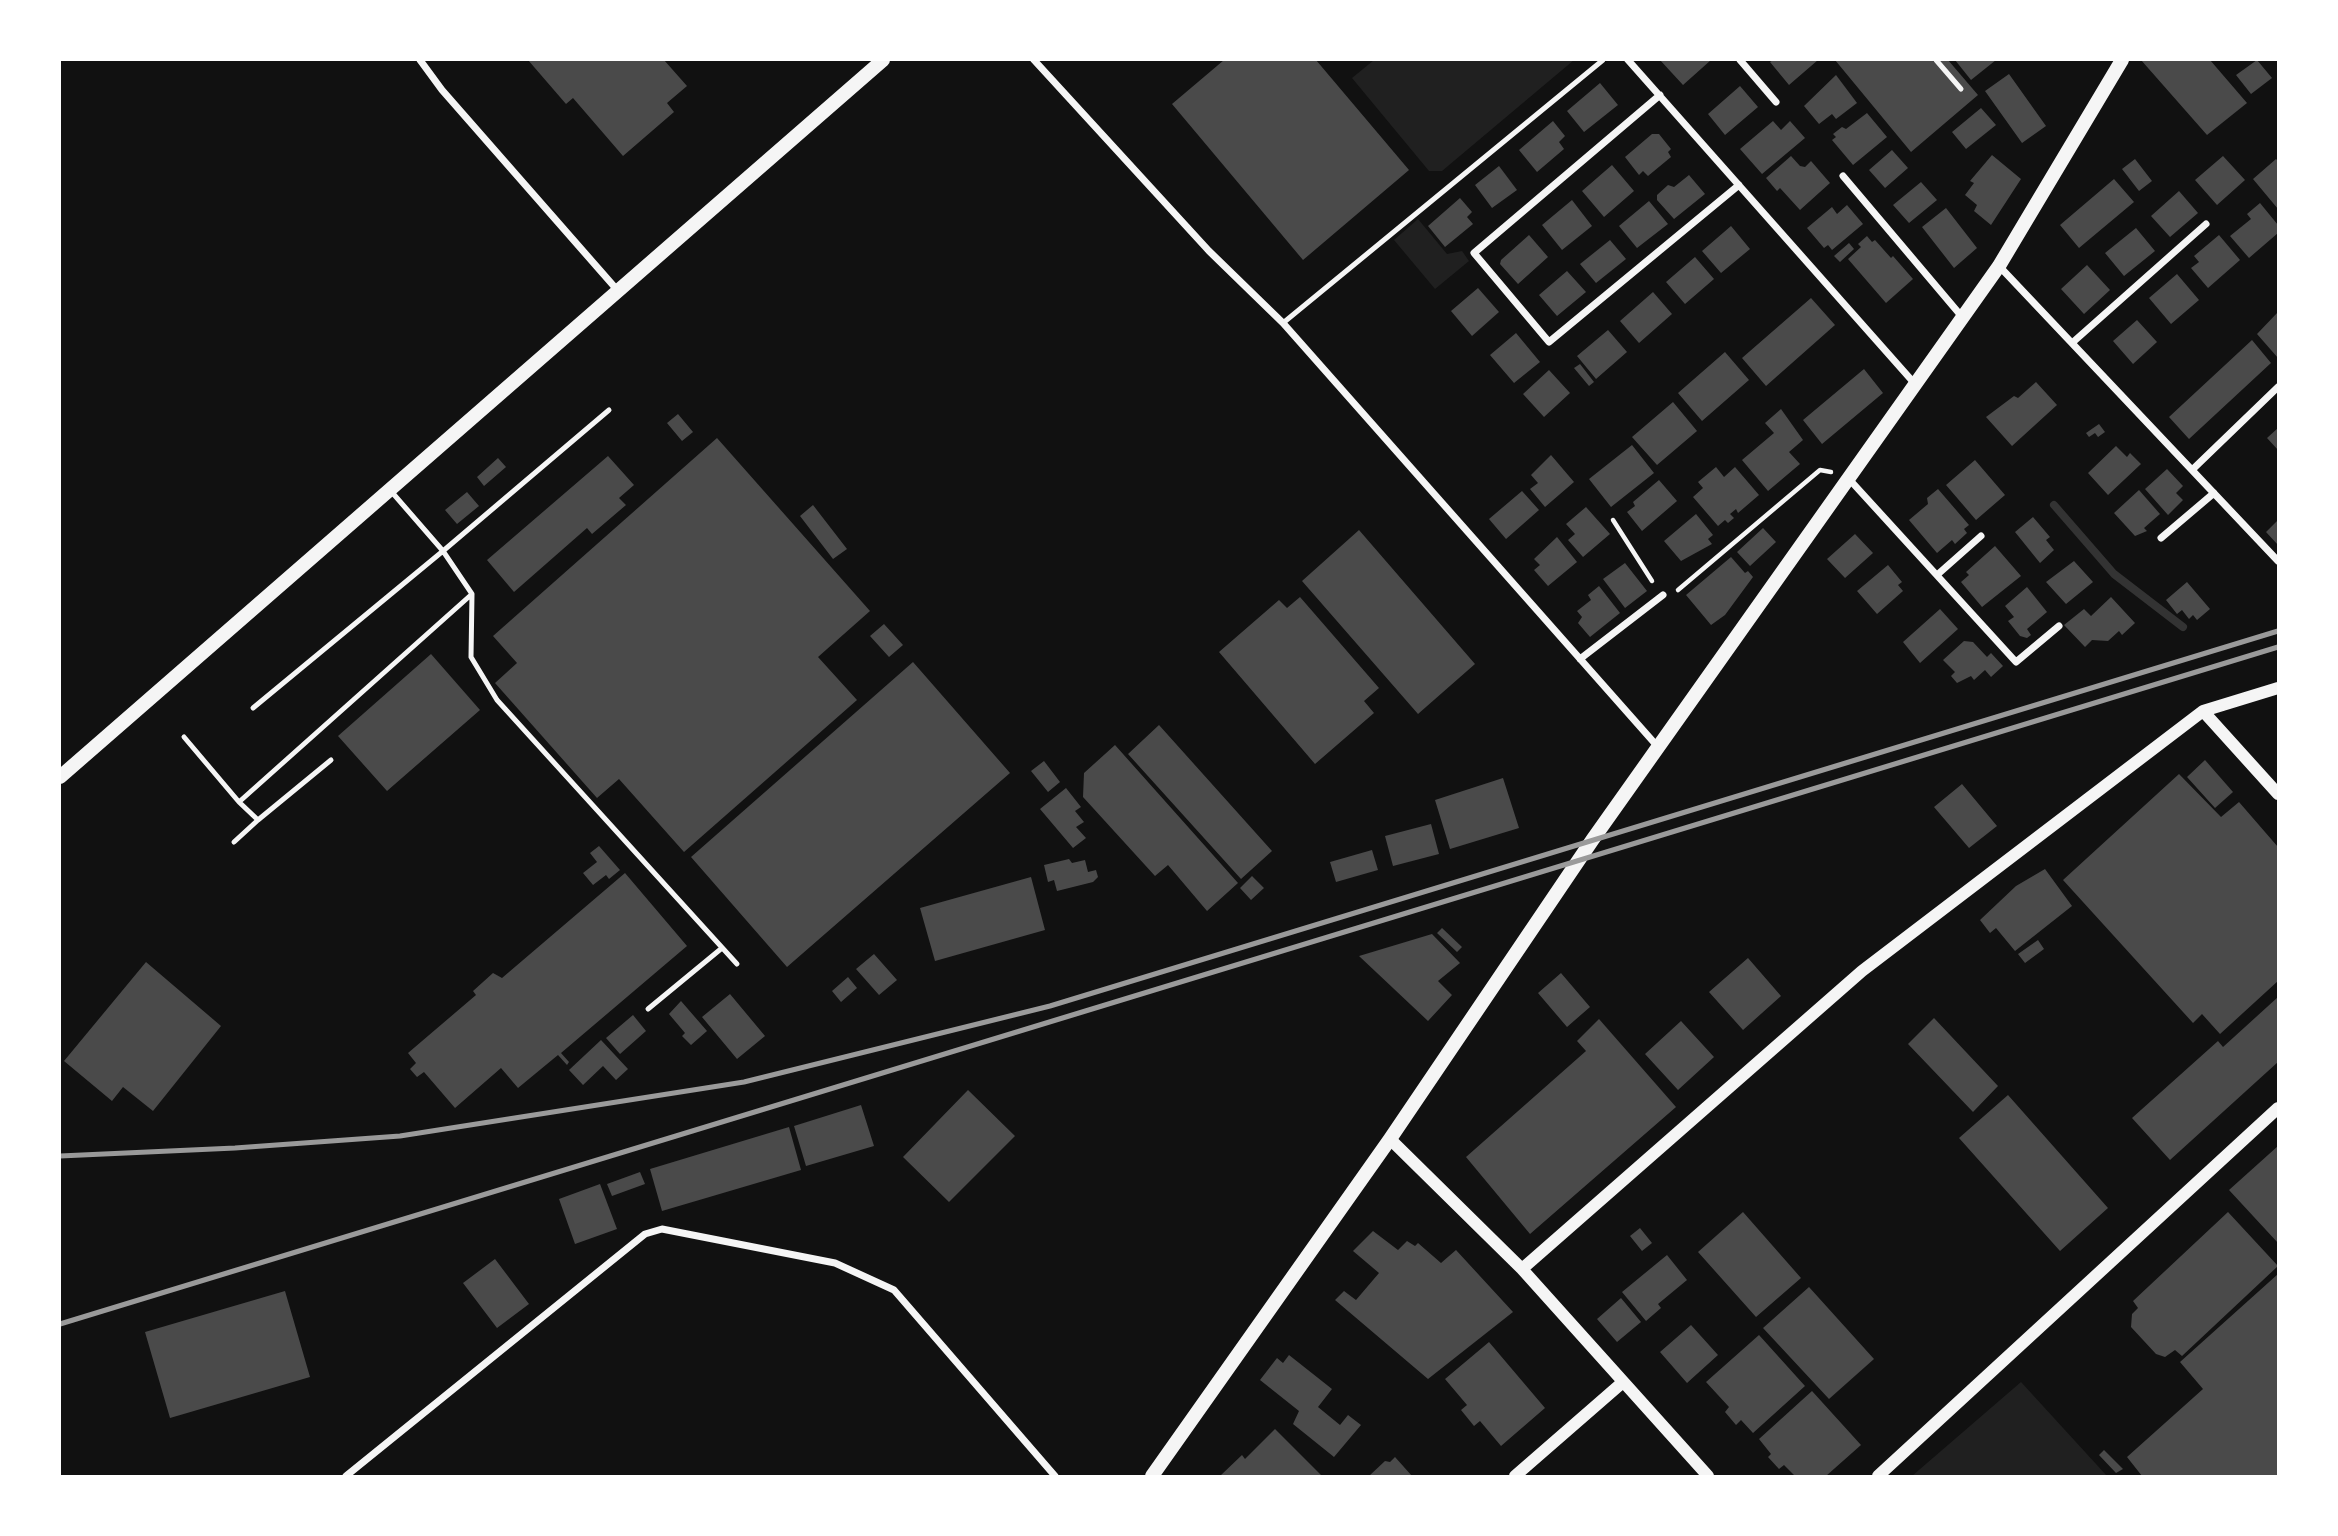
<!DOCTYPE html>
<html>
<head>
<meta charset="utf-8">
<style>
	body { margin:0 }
	#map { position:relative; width:2338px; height:1536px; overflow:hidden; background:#111; font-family:Lato,sans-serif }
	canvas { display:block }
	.frame { position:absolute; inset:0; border:61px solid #fff; pointer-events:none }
</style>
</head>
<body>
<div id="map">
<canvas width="2338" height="1536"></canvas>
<div class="frame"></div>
</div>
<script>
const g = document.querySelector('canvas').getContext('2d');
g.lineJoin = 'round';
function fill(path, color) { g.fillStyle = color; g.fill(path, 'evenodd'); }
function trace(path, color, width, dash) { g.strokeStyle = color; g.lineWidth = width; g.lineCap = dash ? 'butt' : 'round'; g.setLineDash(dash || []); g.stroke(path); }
fill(new Path2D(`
	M1374,60H1574L1442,171H1429L1352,78Z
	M1418,219L1447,254L1462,251L1469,261L1435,289L1394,240Z
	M2021,1382L2107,1476H1912Z`), '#202020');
trace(new Path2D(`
	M2054,505L2114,574L2183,627`), '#333', 8);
fill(new Path2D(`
	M528,60H664L687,86L667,103L674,112L623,156L573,98L566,104Z
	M1224,60H1316L1409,170L1303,260L1172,104Z
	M1660,60H1711L1683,85Z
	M1773,60H1818L1789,85L1770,62Z
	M1835,60H1948L1978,95L1911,152Z
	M1955,60H1996L1971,80Z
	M2141,60H2210L2247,103L2207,135Z
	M2257,60L2272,78L2251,94L2236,75Z
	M2009,74L2046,126L2022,143L1985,91Z
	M1836,75L1857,103L1836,119L1832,114L1819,124L1804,106Z
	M1600,83L1618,105L1584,132L1567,111Z
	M1740,86L1758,107L1725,135L1708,114Z
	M1981,108L1996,125L1966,149L1952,132Z
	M1867,113L1887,137L1853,165L1832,140L1836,137L1833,134L1842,127L1846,129Z
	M1553,121L1565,136L1559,142L1564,149L1537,172L1519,150Z
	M1773,121L1781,130L1790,121L1805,138L1762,174L1740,149Z
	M1652,134H1659L1671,149L1668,152L1671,157L1648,176L1643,171L1639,175L1625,157Z
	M1892,150L1908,168L1885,188L1869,170Z
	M1992,155L2021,179L1991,225L1974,211L1977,205L1965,195L1974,183L1970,181Z
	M1791,156L1800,166L1805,167L1811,161L1830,183L1800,210L1780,188L1777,191L1766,178Z
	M2223,156L2245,180L2217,205L2195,180Z
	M2135,159L2152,181L2139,191L2122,169Z
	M2276,159L2278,161V209L2253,179Z
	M1612,165L1634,191L1604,217L1582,191Z
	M1499,166L1517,190L1492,208L1475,185Z
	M1689,175L1705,194L1674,219L1657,200V195L1668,185L1674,187Z
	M2114,179L2134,202L2079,248L2060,225Z
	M1921,182L1937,200L1909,223L1893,205Z
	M2179,191L2198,213L2170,237L2151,216Z
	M1460,198L1472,212L1467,217L1473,224L1445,247L1428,226Z
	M1572,200L1592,226L1562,250L1542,225Z
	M1649,201L1668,224L1637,248L1619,226Z
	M2260,203L2278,225V233L2249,258L2230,236L2251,219L2247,214Z
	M1847,205L1863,224L1832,250L1828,245L1824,248L1807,228L1832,207L1837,214Z
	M1946,208L1977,248L1954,268L1922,227Z
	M1731,226L1750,249L1721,273L1702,251Z
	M2136,228L2155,251L2124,276L2105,253Z
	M1529,235L1548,257L1518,284L1500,264L1501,260Z
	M2219,235L2240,260L2208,288L2191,268L2199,262L2194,256Z
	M1867,236L1872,242L1875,240L1891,258L1893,256L1913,279L1886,303L1848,259L1861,247L1858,244Z
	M1610,240L1626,259L1596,283L1580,264Z
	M1849,243L1854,249L1840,262L1834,256Z
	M1695,257L1714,279L1685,304L1666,282Z
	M2087,265L2110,290L2084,314L2061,289Z
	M1567,271L1586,292L1557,316L1539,295Z
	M2177,274L2199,300L2171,324L2149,298Z
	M1478,288L1499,312L1472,336L1451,311Z
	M1653,292L1672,314L1639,343L1620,321Z
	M1811,298L1835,325L1766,386L1742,358Z
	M2278,312V358L2257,334Z
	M2137,320L2157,342L2133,364L2113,341Z
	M1608,330L1627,352L1596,379L1577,356Z
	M1516,333L1540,362L1514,383L1490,355Z
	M2252,340L2271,363L2189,439L2169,417Z
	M1725,352L1749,380L1702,421L1678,393Z
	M1580,364L1594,382L1589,386L1574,368Z
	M1864,369L1883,393L1822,444L1803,420Z
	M1549,370L1570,393L1544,417L1523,394Z
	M2036,382L2057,405L2012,446L1986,417L2014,396L2018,398Z
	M1673,402L1697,431L1657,465L1632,437Z
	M1781,409L1803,440L1789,452L1800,464L1768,491L1742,460L1774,433L1765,423Z
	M678,414L693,432L682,441L667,423Z
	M2099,424L2105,432L2098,437L2095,433L2089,437L2086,433Z
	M2278,428V450L2267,438Z
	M717,438L870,611L818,657L857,700L684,852L619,779L597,798L495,683L517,663L493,636Z
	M1632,445L1654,473L1611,507L1589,479Z
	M2116,446L2127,457L2130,453L2141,464L2108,495L2088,473Z
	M1551,455L1574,482L1545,507L1530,489L1538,483L1531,475Z
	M608,456L634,485L619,498L626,505L592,534L587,528L514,592L487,560Z
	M498,458L506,467L484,486L477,477Z
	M1975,460L2005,495L1976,520L1946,485Z
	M1716,467L1724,477L1735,467L1759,495L1738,513L1736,509L1730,514L1734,518L1728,523L1725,520L1718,526L1693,497L1703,488L1698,482Z
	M2167,469L2183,486L2176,493L2183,500L2168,515L2145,489Z
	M1659,480L1677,501L1642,531L1627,512L1635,506L1633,502Z
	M1938,489L1969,525L1964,529L1967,533L1955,544L1952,540L1937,553L1909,520L1928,504L1927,498Z
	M2139,490L2160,514L2144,528L2147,531L2135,536L2114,513Z
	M1522,491L1539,510L1506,539L1489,519Z
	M467,492L479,506L457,524L445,510Z
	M813,505L847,549L833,559L800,516Z
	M1586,507L1610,534L1583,557L1568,540L1575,534L1566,524Z
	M1696,514L1713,535L1708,539L1712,544L1681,561L1664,541Z
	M2033,517L2050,537L2046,540L2054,550L2040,563L2015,532Z
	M2278,520V545L2266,532Z
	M1763,528L1776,542L1750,566L1737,552Z
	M1359,530L1475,664L1418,714L1302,581Z
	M1855,534L1873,553L1845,578L1827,559Z
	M1557,537L1577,562L1548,586L1534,570L1540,565L1534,559Z
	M1995,546L2021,576L1982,607L1961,582L1969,575L1966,572Z
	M1731,557L1745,573L1748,571L1753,577L1725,615L1711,625L1686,595Z
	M2074,561L2093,582L2066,604L2046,582Z
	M1625,563L1647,591L1625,608L1603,579Z
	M1888,565L1902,582L1898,585L1903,591L1877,614L1857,591Z
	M2187,582L2210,609L2197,620L2193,615L2189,619L2182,610L2177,614L2166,600Z
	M1599,586L1620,613L1590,637L1578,623L1582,617L1577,611L1591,600L1588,595Z
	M2027,587L2047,612L2027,629L2031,635L2027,638L2020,636L2008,621L2014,617L2005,606Z
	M1300,597L1379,688L1364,701L1374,713L1315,764L1219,652L1279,600L1287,608Z
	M2111,597L2135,623L2122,635L2119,631L2108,641L2092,640L2085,647L2064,625L2084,609L2091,616Z
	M1940,609L1958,629L1920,663L1903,642Z
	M884,624L903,645L889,657L870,636Z
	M1964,641L1973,642L1987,657L1991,653L2003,666L1991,677L1985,670L1974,680L1971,676L1957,683L1951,676L1955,672L1943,660Z
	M431,654L480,710L387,791L338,736Z
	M913,662L1010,773L787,967L691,857Z
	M1159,725L1272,851L1241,879L1128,754Z
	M1115,745L1238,883L1207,911L1168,865L1155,876L1083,797L1084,773Z
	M2205,760L2233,792L2215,808L2187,777Z
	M1044,761L1060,782L1048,792L1031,771Z
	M2179,774L2221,817L2239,802L2278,847V981L2220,1034L2202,1014L2193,1023L2063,880Z
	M1503,778L1519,828L1450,849L1435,800Z
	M1962,784L1997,826L1969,848L1934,807Z
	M1066,788L1081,807L1075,811L1084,822L1076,827L1086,838L1073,848L1040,809Z
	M1431,824L1439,854L1393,866L1385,836Z
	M599,846L620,870L609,879L606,875L593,885L583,873L597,862L590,853Z
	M1372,850L1378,870L1336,882L1330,862Z
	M1069,859L1072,863L1085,860L1088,872L1096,870L1098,877L1093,882L1057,891L1054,880L1048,882L1044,865Z
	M2045,869L2072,906L2015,951L1996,928L1990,933L1980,920L2016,886Z
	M625,873L687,946L561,1053L569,1062L567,1065L558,1055L518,1088L501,1068L455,1108L424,1072L417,1077L410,1069L416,1063L408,1053L476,995L473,991L493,973L502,978Z
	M1252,876L1264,888L1251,900L1240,888Z
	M1031,877L1045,930L935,961L920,908Z
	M1442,928L1462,947L1457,952L1437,933Z
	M1432,934L1460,963L1438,981L1452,995L1428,1021L1359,956Z
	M2038,940L2044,949L2025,963L2018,954Z
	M874,954L897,980L879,995L856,969Z
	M1748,958L1781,996L1743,1030L1709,992Z
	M146,962L221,1026L153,1111L123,1087L112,1101L64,1061Z
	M1561,973L1590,1007L1567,1027L1538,993Z
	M848,977L857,988L841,1002L832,991Z
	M730,994L765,1036L737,1059L702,1017Z
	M2278,997V1062L2170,1160L2132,1118L2218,1041L2223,1047Z
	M681,1001L707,1031L691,1045L682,1036L685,1033L669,1014Z
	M633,1015L646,1031L620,1054L606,1038Z
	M1934,1018L1998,1086L1973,1112L1908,1044Z
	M1599,1019L1676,1107L1530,1234L1466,1157L1586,1051L1577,1041Z
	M1681,1021L1714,1057L1678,1090L1645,1054Z
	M601,1040L628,1069L616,1080L603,1066L583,1085L569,1070Z
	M968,1090L1015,1136L949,1202L903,1157Z
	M2008,1095L2108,1208L2060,1251L1959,1138Z
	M861,1105L874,1146L806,1166L794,1126Z
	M789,1127L801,1170L662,1211L650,1169Z
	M2278,1146V1243L2229,1190Z
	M640,1172L645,1184L612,1196L607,1184Z
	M600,1184L617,1229L575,1244L559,1199Z
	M1743,1212L1801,1278L1756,1317L1698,1252Z
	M2228,1212L2278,1266L2182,1356L2175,1350L2165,1357L2156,1354L2131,1327L2132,1314L2138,1308L2133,1301Z
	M1640,1228L1652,1243L1642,1251L1630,1236Z
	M1373,1231L1398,1250L1407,1241L1415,1246L1418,1243L1441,1263L1456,1250L1513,1312L1428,1379L1335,1300L1344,1291L1356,1300L1379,1273L1353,1251Z
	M1667,1255L1687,1280L1658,1304L1661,1308L1646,1321L1622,1292Z
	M495,1259L529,1304L497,1328L463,1283Z
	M2278,1274V1476H2142L2127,1457L2203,1389L2180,1362Z
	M1809,1287L1874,1359L1829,1399L1763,1328Z
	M285,1291L310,1377L170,1418L145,1332Z
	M1621,1298L1641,1322L1617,1342L1597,1319Z
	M1691,1325L1718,1355L1687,1383L1660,1352Z
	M1759,1335L1805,1386L1753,1433L1741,1420L1736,1425L1725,1412L1729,1407L1706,1382Z
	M1489,1342L1545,1408L1501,1446L1480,1421L1474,1426L1461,1410L1467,1405L1445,1379Z
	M1289,1355L1332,1389L1318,1407L1340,1425L1348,1415L1361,1425L1334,1457L1293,1424L1299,1411L1260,1380L1277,1358L1283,1363Z
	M1812,1391L1861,1445L1826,1476H1795L1784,1465L1779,1469L1768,1457L1771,1454L1759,1439Z
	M1275,1429L1322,1476H1220L1242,1455L1245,1459Z
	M2104,1450L2123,1469L2116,1473L2099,1455Z
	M1395,1457L1412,1476H1369L1385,1461L1390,1462Z`), '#4a4a4a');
trace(new Path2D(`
	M1613,520L1652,581
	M1678,590L1820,470L1831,472`), '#f5f5f5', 4.5);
trace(new Path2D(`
	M1936,60L1961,89
	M1283,323L1603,60
	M390,490L443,551L609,410
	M472,594L471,657L497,700L737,964
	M184,737L239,802L472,594L443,551L253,708
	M258,820L331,760
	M234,842L258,820L239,802
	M648,1009L722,948`), '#f5f5f5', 5);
trace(new Path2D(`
	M420,60L442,90L619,292
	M1034,60L1209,251L1283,323L1658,747
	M1628,60L1915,384
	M1740,60L1776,102
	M1660,95L1474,253L1549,342L1739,185
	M1843,176L1963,318
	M1999,266L2278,561
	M2072,343L2206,224
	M2192,470L2278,387
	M1849,479L2016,662L2059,626
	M2161,538L2214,493
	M1937,575L1981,536
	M1580,659L1663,595
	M346,1476L645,1234L662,1229L835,1263L894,1290L1055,1476`), '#f5f5f5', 7);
trace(new Path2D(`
	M2203,711L2278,794
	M1390,1139L1522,1269L1708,1476
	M1522,1269L1862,971L2203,711L2278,688
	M1515,1476L1623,1382
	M1878,1476L2278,1108`), '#f5f5f5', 12);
trace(new Path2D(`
	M60,777L883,60
	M1152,1476L1390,1139L1593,839L1999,266L2122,60`), '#f5f5f5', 14);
trace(new Path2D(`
	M60,1156L235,1148L400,1136L744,1082L1050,1006L2278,631
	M60,1324L2278,647`), '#9a9a9a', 5);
</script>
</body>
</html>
